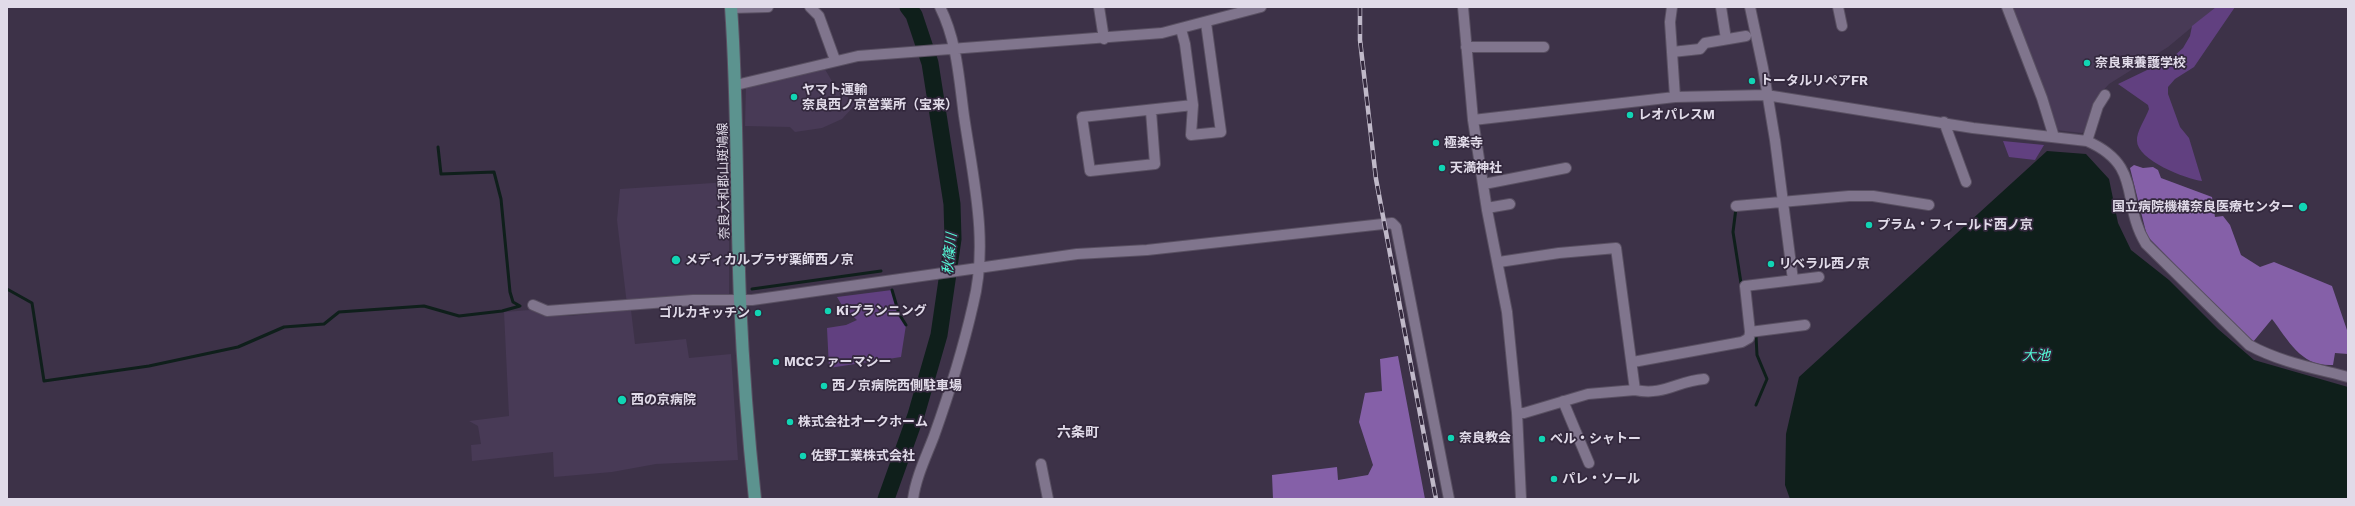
<!DOCTYPE html>
<html>
<head>
<meta charset="utf-8">
<style>
	body { margin:0 }
	#map { position:relative; width:2355px; height:506px; overflow:hidden; background:#3d3248; font-family:"Work Sans",sans-serif }
	canvas { display:block }
	.frame { position:absolute; inset:0; border:8px solid #e1dbe9; pointer-events:none }
</style>
</head>
<body>
<div id="map">
<canvas width="2355" height="506"></canvas>
<div class="frame"></div>
</div>
<script>
const g = document.querySelector('canvas').getContext('2d');
g.lineJoin = 'round';
function fill(path, color) { g.fillStyle = color; g.fill(path, 'evenodd'); }
function trace(path, color, width, dash) { g.strokeStyle = color; g.lineWidth = width; g.lineCap = dash ? 'butt' : 'round'; g.setLineDash(dash || []); g.stroke(path); }
function drawText(font, color, halo, rows, align = 'center') {
  g.font = font + ' "Work Sans","Noto Sans JP",sans-serif'; g.lineWidth = 3.5; g.setLineDash([]); g.textBaseline = 'middle'; g.strokeStyle = halo; g.fillStyle = color; for (const [text, x, y, turn = 0] of rows) {
    g.save(); g.translate(x, y); g.rotate((+turn || 0) * Math.PI / 180); g.textAlign = isNaN(turn) ? turn : align; if (halo) g.strokeText(text, 0, 0); g.fillText(text, 0, 0); g.restore();
  }
}
fill(new Path2D(`
	M2009,7H2216L2168,47L2109,84L2097,97L2085,131L2082,133L2056,130Z
	M823,66L836,88L856,104L842,119L822,128L795,132L790,127L745,126L746,84Z
	M729,182V299L627,305L617,220L620,189Z
	M530,310L544,316H569L631,310L635,344L686,339L689,358L731,354L738,460L656,464L612,472L554,477L553,452L472,461L471,445L481,444L478,426L469,421L509,416L504,312Z`), '#483a56');
fill(new Path2D(`
	M2216,7H2235L2194,67L2175,79L2168,87V94L2180,127L2189,138L2202,181C2186,179 2137,160 2137,141C2136,132 2146,118 2149,109L2148,105L2118,84L2172,58L2183,48L2190,36L2192,26Z
	M2003,141L2044,145L2035,160L2009,157Z
	M892,290L899,314L906,325L901,357L829,368L827,328L846,325L857,320L843,307L837,297Z`), '#614080');
fill(new Path2D(`
	M2134,165L2143,168L2153,167L2158,170L2161,178L2212,197L2215,217L2223,216L2230,225L2241,255L2260,267L2274,262L2332,286L2348,333V354L2335,353L2333,365C2301,367 2289,341 2272,319L2253,342L2246,337L2147,236L2130,168Z
	M1398,356L1425,499H1273L1272,475L1337,467L1338,480L1368,475L1373,465L1359,422L1365,393L1382,391L1380,359Z`), '#8560a8');
fill(new Path2D(`
	M2047,151L2086,154L2109,179L2118,223L2131,250L2169,280L2218,329L2254,360L2348,387V499H1790L1785,485L1786,434L1799,377Z`), '#0f1f1b');
trace(new Path2D(`
	M438,147L441,174L494,172L501,199L510,292L513,302L520,306
	M1736,208L1733,232L1741,283
	M7,289L32,303L44,381L149,366L238,347L284,327L324,324L339,312L424,306L459,316L502,311L520,306
	M752,289L881,271
	M892,290L899,314L906,325
	M1756,336L1757,355L1767,379L1756,405`), '#0f1f1b', 3);
trace(new Path2D(`
	M886,499L916,415L939,335L953,239L952,204L930,63L914,15L908,7`), '#0f1f1b', 17);
const minor = new Path2D(`
	M810,7L819,16L835,60
	M1099,7L1104,39
	M1463,7L1473,120L1487,210L1507,312L1517,413L1521,499
	M1672,7L1670,22L1675,97
	M1721,7L1726,39
	M1750,7L1763,68L1775,140L1793,280
	M1838,7L1842,26
	M2007,7L2042,98L2054,137
	M731,8L768,7
	M1466,47H1544
	M1672,52L1700,49L1705,43L1746,36
	M736,85L858,56L1162,33L1261,7
	M1193,105L1191,135L1221,132L1206,23
	M1151,111L1155,164L1090,171L1082,117L1193,105L1185,44L1181,29
	M1473,120L1675,97L1766,95L1973,128L2087,141C2144,166 2120,202 2146,244L2249,345C2280,362 2314,368 2348,377
	M1944,122L1966,182
	M2087,141L2098,106L2105,95
	M1484,184L1566,168
	M1736,206L1849,196H1873L1929,205
	M1487,208L1510,204
	M1499,262L1559,253L1616,248L1635,390L1588,394L1524,413H1517
	M533,305L547,311L693,300H752L1077,254L1147,250L1392,223L1396,227L1449,499
	M1750,332L1805,325
	M1633,362L1742,342L1749,338L1750,332L1745,286L1819,277
	M1635,390C1664,396 1677,381 1704,379
	M1563,401L1589,463
	M1041,464L1048,499
	M913,499C916,477 926,457 934,436C949,394 963,349 973,305C989,243 973,178 964,116C959,79 957,41 940,7`);
const major = new Path2D(`
	M731,7C738,105 736,202 740,300C743,367 748,433 755,499`);
trace(minor, '#595062', 12);
trace(major, '#595062', 14);
trace(minor, '#80758d', 10);
trace(major, '#5c938f', 12);
const rail = new Path2D(`
	M1360,7V40L1376,179L1436,499`);
trace(rail, '#c0b9c9', 4.5);
trace(rail, '#33283d', 3, [9]);
for (const [x, y, r, color] of [
	[2087,63,4,"#11d5b4"],
	[1752,81,4,"#11d5b4"],
	[794,97,4,"#11d5b4"],
	[1630,115,4,"#11d5b4"],
	[1436,143,4,"#11d5b4"],
	[1442,168,4,"#11d5b4"],
	[2303,207,5,"#11d5b4"],
	[1869,225,4,"#11d5b4"],
	[676,260,5,"#11d5b4"],
	[1771,264,4,"#11d5b4"],
	[828,311,4,"#11d5b4"],
	[758,313,4,"#11d5b4"],
	[776,362,4,"#11d5b4"],
	[824,386,4,"#11d5b4"],
	[622,400,5,"#11d5b4"],
	[790,422,4,"#11d5b4"],
	[1451,438,4,"#11d5b4"],
	[1542,439,4,"#11d5b4"],
	[803,456,4,"#11d5b4"],
	[1554,479,4,"#11d5b4"]
]) { const dot = new Path2D(); dot.arc(x, y, r, 0, 2 * Math.PI); g.fillStyle = color; g.fill(dot); trace(dot, '#33283d', 1.5); }
drawText('bold 13px', '#e1dbe9', '#33283d', [
	["奈良東養護学校",2095,63],
	["トータルリペアFR",1760,81],
	["ヤマト運輸",802,90],
	["奈良西ノ京営業所（宝来）",802,105],
	["レオパレスM",1638,115],
	["極楽寺",1444,143],
	["天満神社",1450,168],
	["国立病院機構奈良医療センター",2294,207,"right"],
	["プラム・フィールド西ノ京",1877,225],
	["メディカルプラザ薬師西ノ京",685,260],
	["リベラル西ノ京",1779,264],
	["Kiプランニング",836,311],
	["ゴルカキッチン",750,313,"right"],
	["MCCファーマシー",784,362],
	["西ノ京病院西側駐車場",832,386],
	["西の京病院",631,400],
	["株式会社オークホーム",798,422],
	["奈良教会",1459,438],
	["ベル・シャトー",1550,439],
	["佐野工業株式会社",811,456],
	["パレ・ソール",1562,479]
], 'left');
drawText('13px', '#e1dbe9', '#33283d', [
	["奈良大和郡山斑鳩線",724,181,-91]
]);
drawText('italic 14px', '#54fbd8', '#33283d', [
	["秋篠川",950,254,-84],
	["大池",2036,356]
]);
drawText('bold 14px', '#e1dbe9', '#33283d', [
	["六条町",1078,433]
]);
</script>
</body>
</html>
